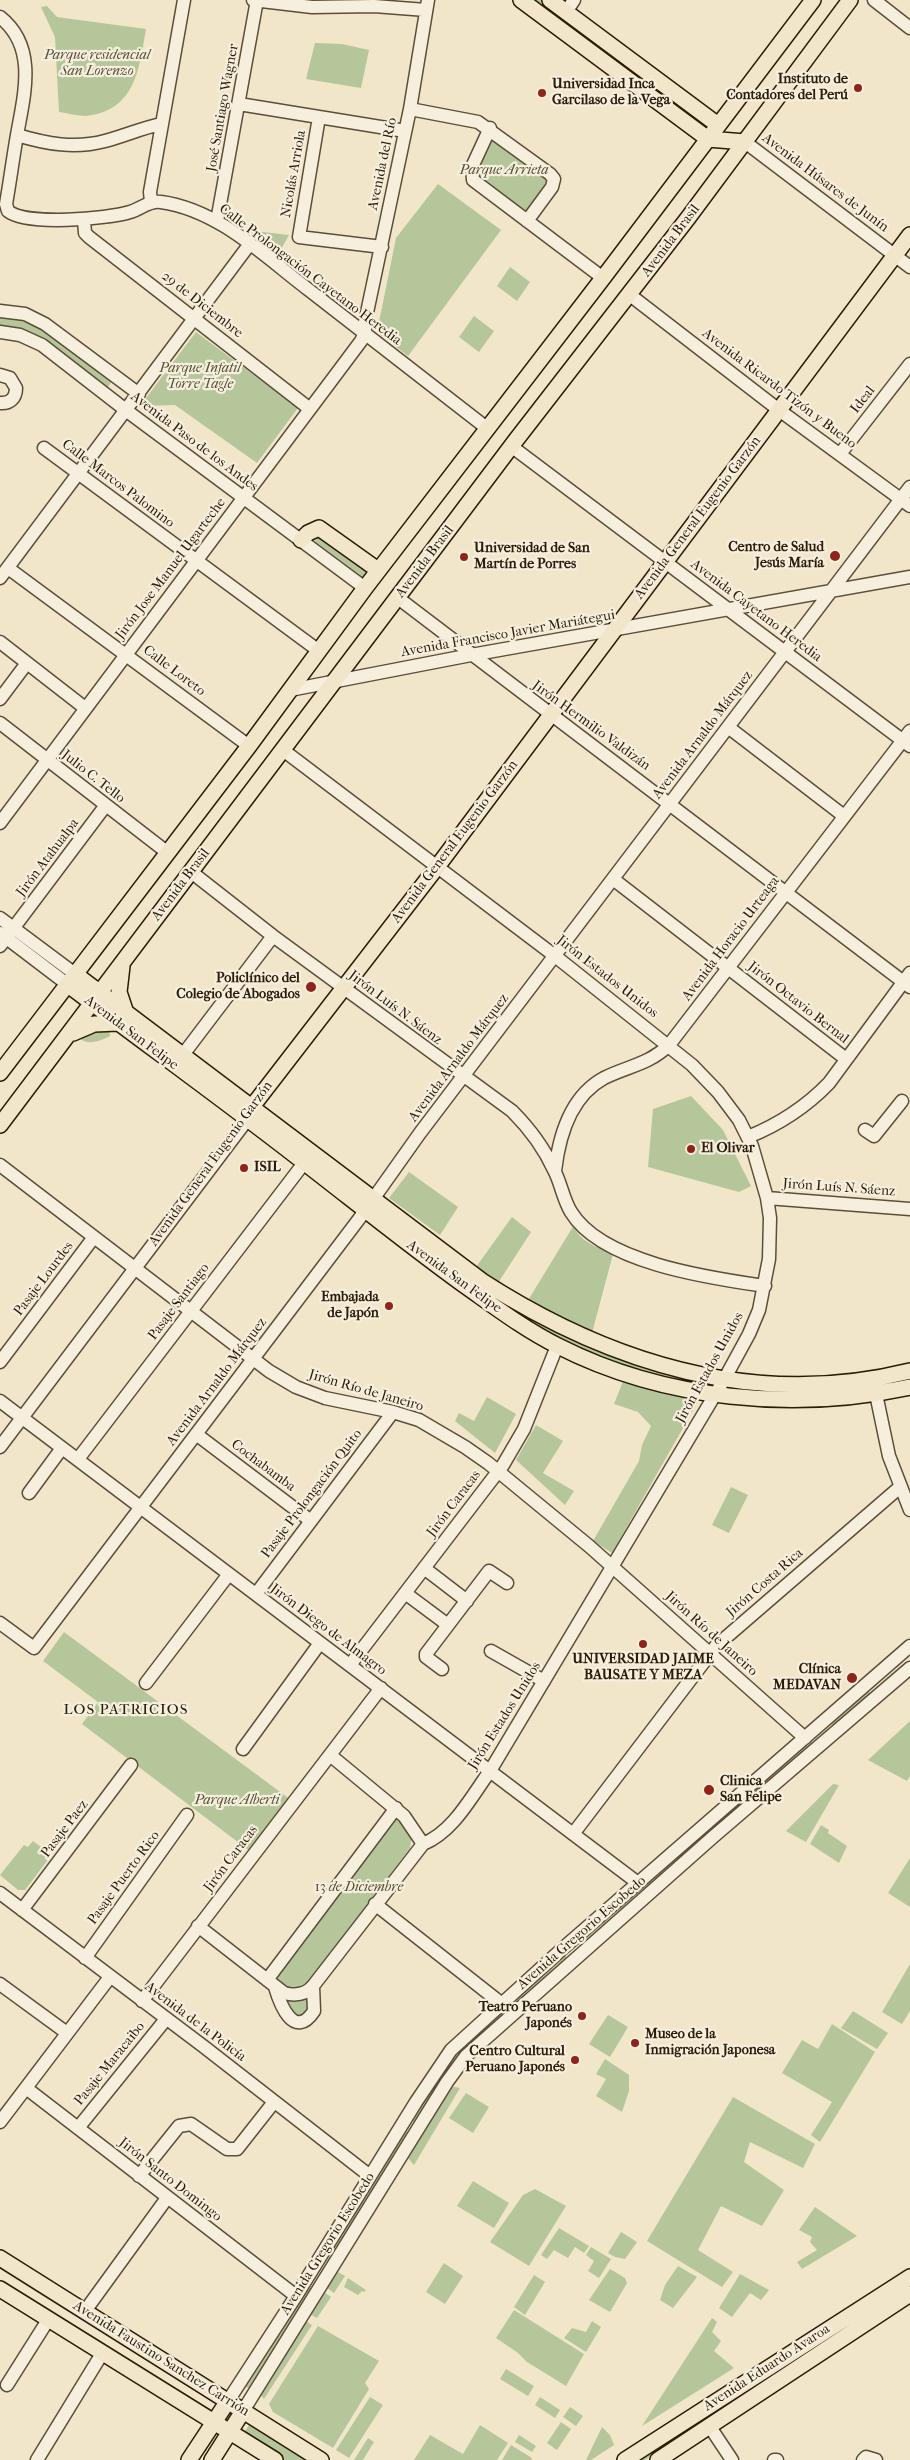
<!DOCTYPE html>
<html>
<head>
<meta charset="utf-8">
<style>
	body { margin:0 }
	canvas { display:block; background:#f1e6ca }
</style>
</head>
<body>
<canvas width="910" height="2460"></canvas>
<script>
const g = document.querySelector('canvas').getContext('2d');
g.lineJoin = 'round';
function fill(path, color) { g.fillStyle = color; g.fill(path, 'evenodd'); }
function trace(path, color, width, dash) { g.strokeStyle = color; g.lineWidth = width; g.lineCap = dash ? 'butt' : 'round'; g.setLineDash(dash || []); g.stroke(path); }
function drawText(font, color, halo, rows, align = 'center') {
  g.font = font + ' "IM FELL French Canon",serif'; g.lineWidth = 4.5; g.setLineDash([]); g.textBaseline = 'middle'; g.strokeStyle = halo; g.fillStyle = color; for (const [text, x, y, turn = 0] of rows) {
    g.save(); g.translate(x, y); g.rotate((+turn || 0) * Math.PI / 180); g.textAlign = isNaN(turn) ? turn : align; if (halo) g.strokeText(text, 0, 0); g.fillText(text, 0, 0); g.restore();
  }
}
fill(new Path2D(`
	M532,0H543L703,121L698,126Z
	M47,6L57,17L146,29C139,69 136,110 86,116C77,116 67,113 59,112L55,37L41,7Z
	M315,43L342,44L369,50L361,88L306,79Z
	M492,136L550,179L525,214L478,178L477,168Z
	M438,184L501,230L408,356L377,332L396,238Z
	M237,229L289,235L275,260Z
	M510,267L530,282L517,301L497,286Z
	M0,315C44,322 77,356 112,381L105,391L44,343L0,328Z
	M474,316L494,331L479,352L459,337Z
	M196,332L298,408L257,463L175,405L140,406Z
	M321,535L367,571L363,577L315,541Z
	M109,1030L110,1036C103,1040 88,1046 81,1039L91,1032Z
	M691,1096L723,1130L751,1186L739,1192L648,1167L653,1109Z
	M409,1172L458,1207L440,1235L389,1198Z
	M382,1211L508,1301L709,1377L705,1387L626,1368L529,1325Z
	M512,1217L531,1232L498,1283L476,1267Z
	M574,1225C577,1241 600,1248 613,1254L592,1333L527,1302Z
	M624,1379L700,1398L612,1553L593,1541L639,1461L642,1445L651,1426L638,1412L614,1404Z
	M487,1397L516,1414L495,1453L455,1421L459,1413L474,1421Z
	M536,1425L563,1441L543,1473L574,1491L565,1505L516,1460Z
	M731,1487L748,1495L729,1533L712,1525Z
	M64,1632L291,1800L251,1852L82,1724L98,1702L43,1661Z
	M867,1689L873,1696L835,1728L829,1722Z
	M910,1721V1776L907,1781L868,1760Z
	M805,1742L809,1748L760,1790L755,1785Z
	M833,1784L839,1785L806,1842L786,1831Z
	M394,1812L412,1836L410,1848L309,1981L297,1987L281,1985L272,1974Z
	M821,1825L829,1830L828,1833L847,1846L839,1863L810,1844Z
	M691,1840L696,1848L588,1941L582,1938Z
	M33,1841L45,1850L47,1861L25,1890H18L0,1875L24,1845L28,1847Z
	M910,1858V1907L888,1893Z
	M564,1955L568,1958L470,2046L415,2124L411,2119L455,2051Z
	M910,1964V2011L902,2024L882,2012Z
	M311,1995V2008L302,2015L296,2016L283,1999Z
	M853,2011L888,2033L877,2049L841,2028Z
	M608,2015L628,2027L610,2057L589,2044Z
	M832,2024L875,2052L820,2142L811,2135L832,2102L782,2073L802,2040L818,2049Z
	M605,2059L629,2075V2091L622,2112L596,2096L606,2079L596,2074Z
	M450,2086L460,2088L414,2165L407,2157Z
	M466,2093L489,2107L473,2133L449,2118Z
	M733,2097L815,2144L803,2168L750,2142L744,2162L784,2190L762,2226L721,2206L698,2250L733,2272L722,2287L647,2241Z
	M405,2131L409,2134L338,2251L331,2247Z
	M473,2181L509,2203L494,2228L457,2206Z
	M535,2189L566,2206L529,2266L490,2242L523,2195Z
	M815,2207L857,2236L802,2269L797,2262L817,2250L810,2242L812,2237L799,2230Z
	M559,2228L589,2246L584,2253L575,2247L568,2258L554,2250L547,2259L541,2255Z
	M621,2232L637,2242L625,2259L615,2257L608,2253Z
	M591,2247L611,2259L599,2278L588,2271L594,2261L586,2255Z
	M444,2263L463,2276L445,2304L426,2292Z
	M678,2266L697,2277L673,2308L660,2300L665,2285Z
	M610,2269L625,2278L627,2283L610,2312L589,2300Z
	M338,2272L345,2276L334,2293L327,2288Z
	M740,2274L769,2290L761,2300L750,2293L732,2317L719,2308Z
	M534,2275L545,2282L525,2315L514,2307Z
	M348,2278L366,2290L364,2292L362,2291L358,2295L344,2287Z
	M306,2285L314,2290L252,2390L244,2386Z
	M324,2292L331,2297L317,2318L310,2314Z
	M514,2310L584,2354L566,2386L527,2362L518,2353L496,2338Z
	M712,2318L717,2322L712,2332L721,2341L714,2351L734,2368L642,2426Z
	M304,2320L312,2325L264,2399L259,2393Z
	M592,2321L601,2327L586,2352L564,2338L572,2328L586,2332Z
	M318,2326L379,2361L365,2383L369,2389L333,2448L273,2412L269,2404Z
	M780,2368L783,2372L645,2460H632Z
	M506,2369L534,2386L528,2396L500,2379Z
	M370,2397L383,2405L349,2458L336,2450Z
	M540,2397L560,2410L555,2418L535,2405Z
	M570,2407L583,2416L576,2426L563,2417Z
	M561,2422L571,2429L557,2450L547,2443Z
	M250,2423L311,2460H283L243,2435Z
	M480,2425L508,2443L497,2460H414L430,2435L463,2454Z
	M602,2427L610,2435L614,2445L591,2460H586Z
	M519,2435L536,2446L532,2452L515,2442Z
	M368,2438L374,2442L363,2460H354Z
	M511,2445L532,2458L531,2460H502Z`), '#b5c69b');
const minor = new Path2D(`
	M253,0L312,7L374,6L426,10
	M874,0L910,28
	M566,12L574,0
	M0,17C38,47 24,95 17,135C13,158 10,181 6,204L8,211C26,226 107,219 130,212C141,209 149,200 161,202C219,210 264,256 309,290C369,336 428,383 488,429
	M239,104L405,131
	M410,109L478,122L550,174L554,179L552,187L527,221
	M319,117L299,237L382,247
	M490,128L472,167L473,180L603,278
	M17,135C47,144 75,149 105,141C124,136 142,128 161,124
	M745,142L910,267
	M151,202L150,192L184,0
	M84,220L85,233L89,237L310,409
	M217,221L257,0
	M630,295L779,410L910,506
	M0,311L25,314L45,324L139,394
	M0,332L20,335L42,345L127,411L365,588
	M0,375L10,378L16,388C16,398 10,404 0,403
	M511,446L910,746
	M44,448L319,651
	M840,454L910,364
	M8,568L249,746
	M0,578L249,245
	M398,598L910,987
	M0,642L85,708
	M290,690L471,655L910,577
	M0,699L27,663
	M0,723L168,853
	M728,727L844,816
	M0,823L361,341L365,333V322L410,109L428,0
	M190,871L273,936L512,1111C529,1128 544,1148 554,1170C561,1183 563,1199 571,1212C602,1263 710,1278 765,1286
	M613,879L846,1059
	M0,918L75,974
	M0,933L67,984
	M0,946L106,805
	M182,1056L273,936
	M865,1130L874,1136L902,1101
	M748,1137C780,1124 805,1108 829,1083L910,973
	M0,1165L269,1371L296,1387L325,1398L393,1412L419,1420L465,1447L488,1463L589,1546L805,1738
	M555,1171C559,1136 571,1096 604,1078C628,1066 648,1065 669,1045L910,731
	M767,1198L910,1209
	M0,1362L94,1237
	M876,1394L889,1456L910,1510
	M0,1401L638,1883
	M196,1434L311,1521
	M0,1447L247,1120
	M78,1459L304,1163
	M29,1493L62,1448
	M424,1568L467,1601
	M405,1593L448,1625
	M256,1594L393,1412
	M0,1623L34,1648L359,1219L420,1133L910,487
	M491,1651L544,1681
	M350,1665L503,1465L524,1429L557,1346
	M442,1669L426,1657V1654L489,1571L507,1583
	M146,1683L229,1574
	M243,1749L320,1643
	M330,1755L404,1816L423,1844
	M573,1834L716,1646L900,1487
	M0,1893L203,2046L370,2176
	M375,1904L502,2004
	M22,1910L131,1765
	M198,1926L284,1993C295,1996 305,1995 313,1986L423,1844C454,1831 471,1797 490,1771L725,1378L749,1334L759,1310L769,1259L770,1218L767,1198L752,1146L739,1120L718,1092L692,1065L555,956L283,750
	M85,1958L187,1815
	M267,1980L396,1808
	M0,1984L67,2033
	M275,1987C280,2004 294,2041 314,2011L313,1986
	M142,2001L381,1688
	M26,2088L296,2296
	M0,2122L110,1977
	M78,2128L166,2019
	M139,2176L179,2126L191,2124L227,2149H237L274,2102
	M85,2311L167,2198
	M7,2385L48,2320
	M228,2401L296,2296L416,2102L451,2050L561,1950L910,1646
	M243,2411L447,2082L466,2056L713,1837L910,1668
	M710,2427L732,2460
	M37,2460L103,2352
	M774,2460H777
	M863,2460L866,2457L876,2460`);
const major = new Path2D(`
	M521,0L708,139L745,142
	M550,0L718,125
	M301,540L308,533L319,528L378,570
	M122,966L119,992L126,1013
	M75,974L482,1281C611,1364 757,1409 910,1371
	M67,984C146,1044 227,1102 305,1163C358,1204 410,1246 464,1285C494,1306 524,1329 558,1346C664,1400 794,1412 910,1387
	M73,1033L94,1024L118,1023
	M0,1073L249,746L365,588L603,278L813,0
	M247,1120L251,1108L437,867L910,235
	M0,1125L516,440L688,218L850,0
	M0,2258L321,2460
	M0,2289L275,2460
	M189,2460L228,2401
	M212,2460L243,2411
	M625,2460L910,2277
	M658,2460L910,2294`);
trace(minor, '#5c4e38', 15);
trace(major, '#2b1c08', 18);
trace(minor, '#f6efdd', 12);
trace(major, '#f1e6ca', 15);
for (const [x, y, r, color] of [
	[858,88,5,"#8f2418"],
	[542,93,5,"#8f2418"],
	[835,556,6,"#8f2418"],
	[464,557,5,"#8f2418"],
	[311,987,6,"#8f2418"],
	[691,1149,5,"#8f2418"],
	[244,1168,5,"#8f2418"],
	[389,1306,5,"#8f2418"],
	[643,1644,5,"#8f2418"],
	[852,1678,6,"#8f2418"],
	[709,1790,6,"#8f2418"],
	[582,2016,5,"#8f2418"],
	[635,2043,5,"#8f2418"],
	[575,2060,5,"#8f2418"]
]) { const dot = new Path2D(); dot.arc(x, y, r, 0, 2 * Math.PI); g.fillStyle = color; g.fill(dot); trace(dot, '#f6efdd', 2); }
drawText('italic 14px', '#544f34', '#f6efdd', [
	["Parque residencial",97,56],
	["San Lorenzo",97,72],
	["Parque Arrieta",504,171],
	["Parque Infatil",200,369],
	["Torre Tagle",200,385],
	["Parque Alberti",237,1801],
	["13 de Diciembre",359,1888]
]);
drawText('bold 14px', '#2b1c08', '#f6efdd', [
	["Instituto de",848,80],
	["Contadores del Perú",848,96],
	["Universidad Inca",552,85,"left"],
	["Garcilaso de la Vega",552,101,"left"],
	["Centro de Salud",824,548],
	["Jesús María",824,564],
	["Universidad de San",474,549,"left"],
	["Martín de Porres",474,565,"left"],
	["Policlínico del",300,979],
	["Colegio de Abogados",300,995],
	["El Olivar",701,1149,"left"],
	["ISIL",254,1168,"left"],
	["Embajada",379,1298],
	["de Japón",379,1314],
	["UNIVERSIDAD JAIME",643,1660,"center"],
	["BAUSATE Y MEZA",643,1676,"center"],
	["Clínica",841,1670],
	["MEDAVAN",841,1686],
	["Clinica",720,1782,"left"],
	["San Felipe",720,1798,"left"],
	["Teatro Peruano",572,2008],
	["Japonés",572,2024],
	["Museo de la",645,2035,"left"],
	["Inmigración Japonesa",645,2051,"left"],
	["Centro Cultural",565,2052],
	["Peruano Japonés",565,2068]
], 'right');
drawText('14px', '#2b1c08', '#f6efdd', [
	["José Santiago Wagner",223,108,-80],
	["Avenida del Río",383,164,-78],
	["Nicolás Arriola",294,174,-80],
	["Avenida Húsares de Junín",825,183,37],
	["Avenida Brasil",671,241,-53],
	["Calle Prolongación Cayetano Heredia",310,275,37],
	["29 de Diciembre",202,305,38],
	["Avenida Ricardo Tizón y Bueno",779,389,37],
	["Ideal",863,400,-52],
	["Avenida Paso de los Andes",194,442,37],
	["Calle Marcos Palomino",118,484,37],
	["Avenida General Eugenio Garzón",698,518,-53],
	["Avenida Brasil",425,562,-53],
	["Jirón Jose Manuel Ugarteche",171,569,-53],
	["Avenida Cayetano Heredia",756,611,37],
	["Avenida Francisco Javier Mariátegui",508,634,-10],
	["Calle Loreto",174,671,37],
	["Jirón Hermilio Valdizán",591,726,36],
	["Avenida Arnaldo Márquez",703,735,-53],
	["Julio C. Tello",93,777,38],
	["Avenida General Eugenio Garzón",455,842,-53],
	["Jirón Atahualpa",48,858,-53],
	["Avenida Brasil",181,885,-53],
	["Avenida Horacio Urteaga",731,939,-53],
	["Jirón Estados Unidos",607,977,38],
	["Jirón Octavio Bernal",798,1003,38],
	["Jirón Luís N. Sáenz",395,1008,37],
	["Avenida San Felipe",131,1033,37],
	["Avenida Arnaldo Márquez",459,1058,-53],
	["Avenida General Eugenio Garzón",211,1164,-54],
	["Jirón Luís N. Sáenz",839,1188,4],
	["Avenida San Felipe",454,1277,36],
	["Pasaje Lourdes",44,1279,-53],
	["Pasaje Santiago",179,1302,-53],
	["Jirón Estados Unidos",710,1368,-61],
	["Avenida Arnaldo Márquez",217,1382,-53],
	["Jirón Río de Janeiro",366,1391,16],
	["Cochabamba",263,1466,37],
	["Pasaje Prolongación Quito",312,1494,-53],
	["Jirón Caracas",454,1504,-53],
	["Jirón Costa Rica",765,1583,-41],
	["Jirón Diego de Almagro",328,1630,37],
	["Jirón Río de Janeiro",711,1634,42],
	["Jirón Estados Unidos",505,1716,-58],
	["Pasaje Paez",65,1829,-53],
	["Jirón Caracas",231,1859,-53],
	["Pasaje Puerto Rico",124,1878,-54],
	["Avenida Gregorio Escobedo",582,1933,-41],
	["Avenida de la Policía",195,2022,37],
	["Pasaje Maracaibo",110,2064,-51],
	["Jirón Santo Domingo",170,2180,38],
	["Avenida Gregorio Escobedo",328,2244,-58],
	["Avenida Faustino Sanchez Carrión",161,2359,32],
	["Avenida Eduardo Avaroa",767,2368,-33]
]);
g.letterSpacing = '1px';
drawText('15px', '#2b1c08', '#f6efdd', [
	["LOS PATRICIOS",126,1710]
]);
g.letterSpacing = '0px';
</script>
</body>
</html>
